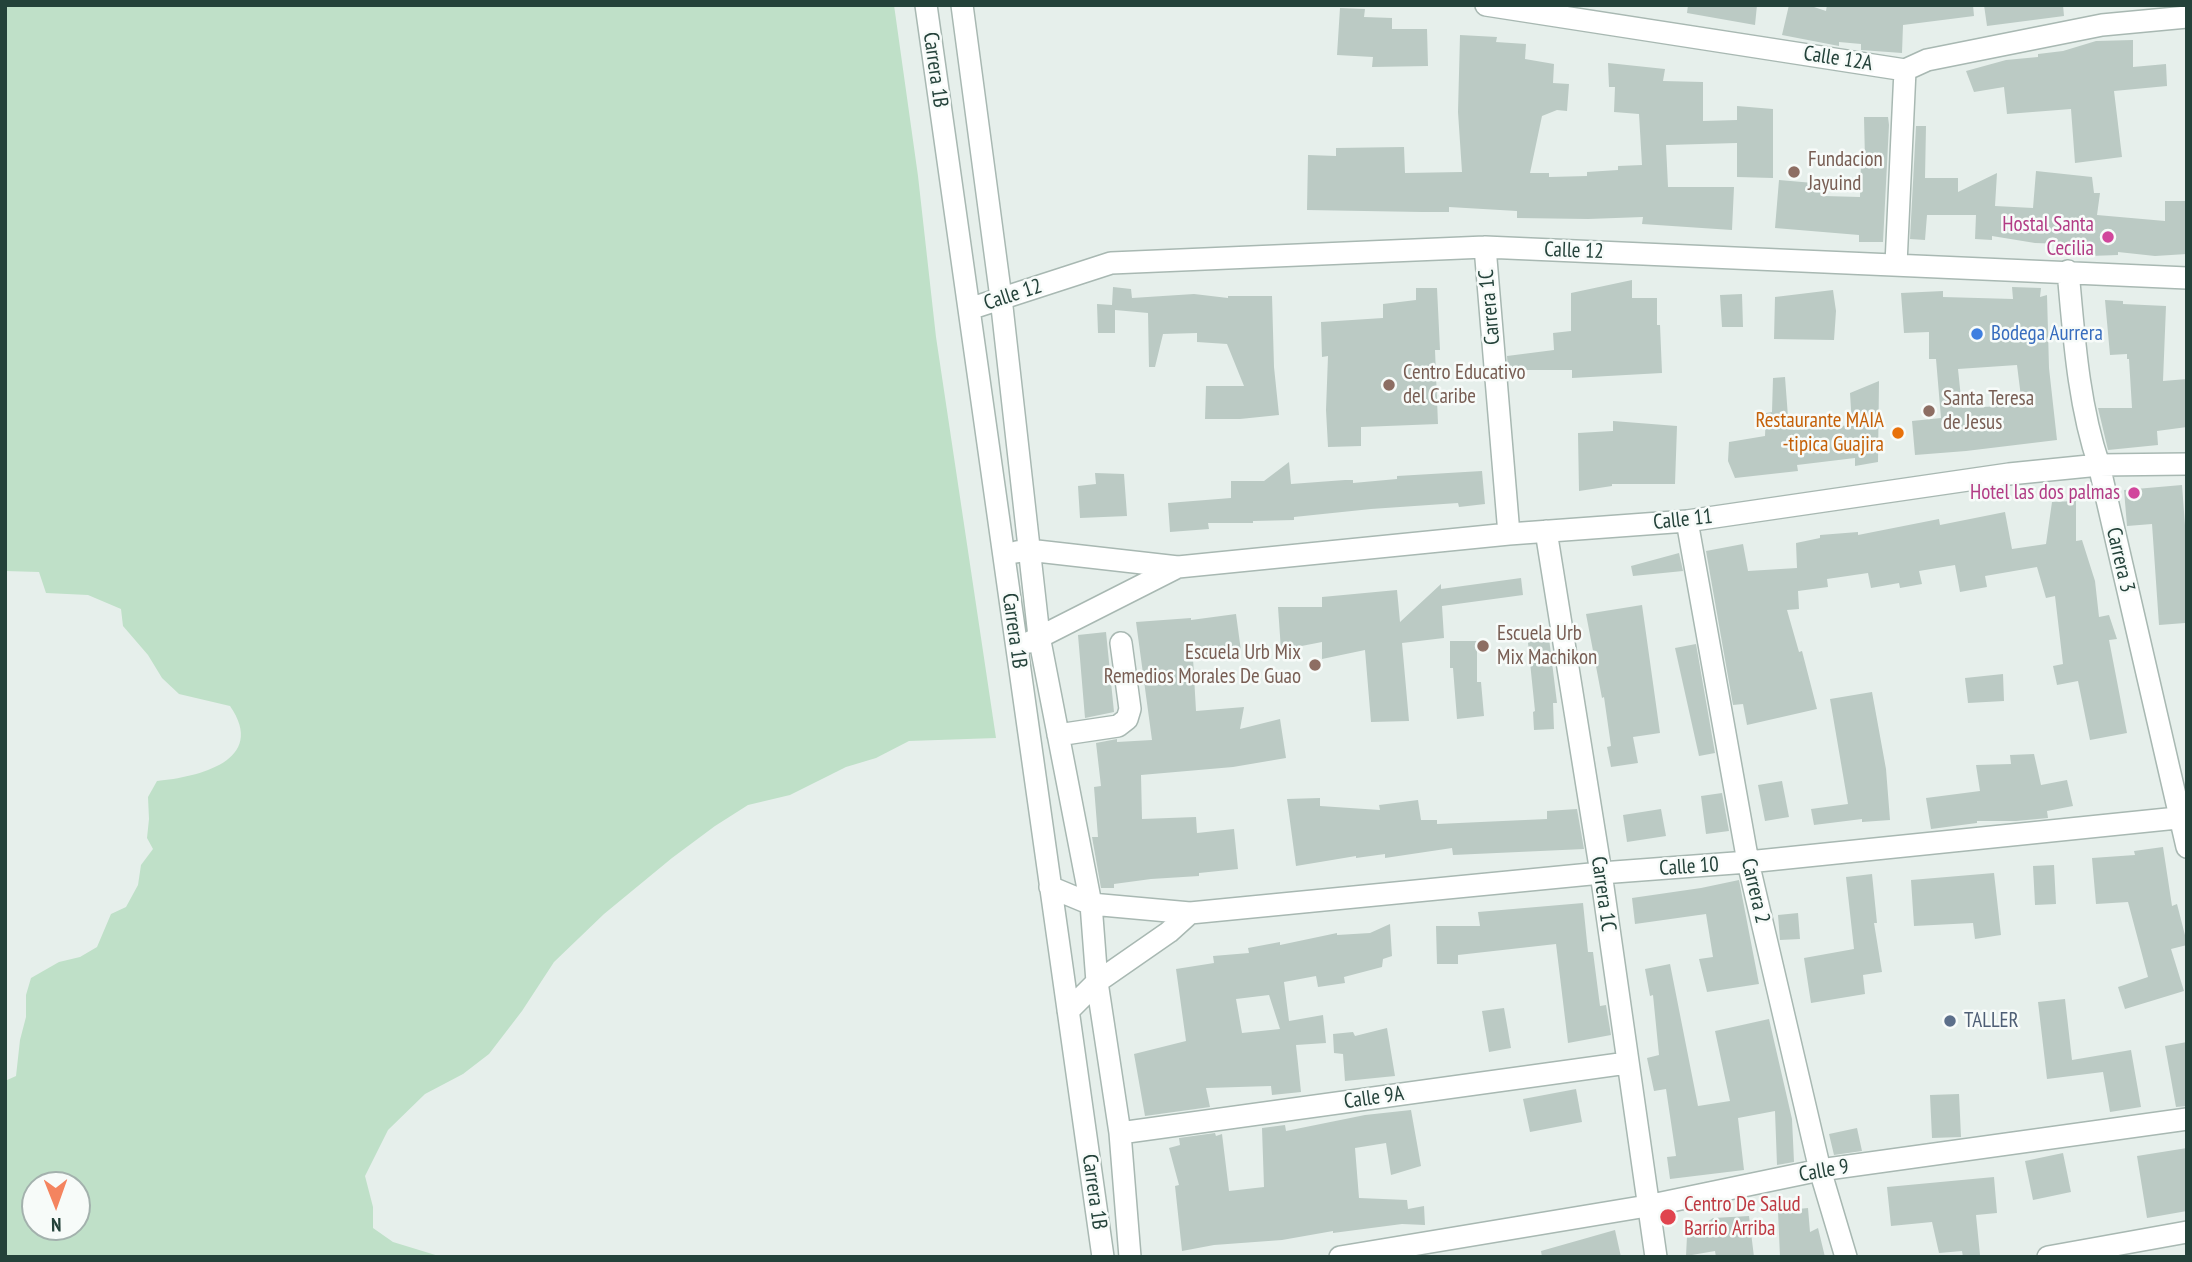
<!DOCTYPE html>
<html>
<head>
<meta charset="utf-8">
<style>
	body { margin:0 }
	#map { position:relative; width:2192px; height:1262px; overflow:hidden; background:#e6efeb; font-family:"PT Sans Narrow",sans-serif }
	canvas { display:block }
	.frame { position:absolute; inset:0; border:7px solid #24423a; pointer-events:none }
	.north { position:absolute; left:21px; top:1171px; width:70px; height:70px; box-sizing:border-box; background:#f7fbf9; border:2px solid #a3b1ad; border-radius:50%; rotate:179deg; font-size:19px; font-weight:700; line-height:28px; text-align:center; color:#24423a }
	.north::after { content:''; display:block; margin:auto; width:24px; height:32px; background:#f4845f; clip-path:polygon(50% 0,100% 100%,50% 72%,0 100%) }
</style>
</head>
<body>
<div id="map">
<canvas width="2192" height="1262"></canvas>
<div class="frame"></div>
<div class="north">N</div>
</div>
<script>
const g = document.querySelector('canvas').getContext('2d');
g.lineJoin = 'round';
function fill(path, color) { g.fillStyle = color; g.fill(path, 'evenodd'); }
function trace(path, color, width, dash) { g.strokeStyle = color; g.lineWidth = width; g.lineCap = dash ? 'butt' : 'round'; g.setLineDash(dash || []); g.stroke(path); }
function drawText(font, color, halo, rows, align = 'center') {
  g.font = font + ' "PT Sans Narrow",sans-serif'; g.lineWidth = 5; g.setLineDash([]); g.textBaseline = 'middle'; g.strokeStyle = halo; g.fillStyle = color; for (const [text, x, y, turn = 0] of rows) {
    g.save(); g.translate(x, y); g.rotate((+turn || 0) * Math.PI / 180); g.textAlign = isNaN(turn) ? turn : align; if (halo) g.strokeText(text, 0, 0); g.fillText(text, 0, 0); g.restore();
  }
}
fill(new Path2D(`
	M5,5H894L918,176L936,337L996,738L909,741L876,758L846,767L790,795L748,805L715,826L672,858L604,914L554,962L522,1011L489,1054L463,1074L425,1094L388,1130L365,1176L373,1207V1228L393,1242L442,1257H5V1081L16,1076L20,1040L26,1017V995L31,978L59,962L80,957L97,947L111,914L126,907L138,885L141,865L153,849L147,838L149,819L148,797L157,781C198,777 268,761 230,706L179,694L162,678L148,655L123,626L121,609L88,595L46,593L39,572L5,571ZM35,1185H77V1227H35Z`), '#bfe0c8');
fill(new Path2D(`
	M1688,5H1757L1755,25L1687,13Z
	M1789,5H1808L1826,11L1827,5H1973L1974,16L1903,25L1902,53L1861,50V44L1839,42V46L1782,35Z
	M1984,5H2063L2064,16L1987,26Z
	M1340,8L1365,9L1364,17L1392,18V29H1427L1428,66L1372,67L1373,57L1337,55Z
	M1460,35L1497,37L1496,42L1526,44L1525,59L1554,64L1553,83L1569,84L1567,111L1557,110L1542,116L1530,173H1549V177L1587,176V172L1618,170V166L1642,165L1639,114L1614,112L1615,87H1609L1608,63L1665,69L1663,81L1703,82V121L1737,120V106L1773,109V178L1737,177V143L1666,145L1668,187H1734L1732,230L1642,224L1643,217L1588,219L1517,218V211L1449,207V212H1422L1307,210L1308,155L1336,156V148L1404,147L1405,173L1462,172L1458,112Z
	M2133,40V67L2166,64L2167,86L2114,91L2122,157L2075,163L2071,109L2007,114L2004,87L1974,92L1966,71L2006,60L2038,57V54L2063,51L2096,41Z
	M1864,117H1888L1889,125L1883,242H1859V235L1775,228L1779,180L1825,184L1824,196L1860,197L1861,160H1865Z
	M1916,126H1926L1925,178H1958V192L1997,173L1995,206L2033,208L2036,171L2092,177L2094,193H2100L2097,215L2165,221V201H2187V254L2155,256L2118,252V255L2090,256V245L2035,243L1992,236V240L1975,239L1976,215H1927L1925,240L1910,239Z
	M1632,280V298H1657V325H1660L1662,373L1572,378V370H1508L1507,356L1554,350L1553,333L1571,331V293Z
	M1113,287L1131,289L1132,298L1194,294L1228,298V296H1272L1274,367L1279,415L1240,419H1205L1206,386H1244L1227,344L1197,342V333L1163,334L1155,367H1149L1148,313L1115,310V333H1098L1097,304L1112,305Z
	M2012,287L2041,288L2040,297L2047,295L2049,368L2057,440L1966,451L1915,455L1912,421L1941,418L1936,359H1929V332L1904,333L1901,293L1943,291V297L2013,299ZM2017,365L2022,405L1962,408L1958,369Z
	M1416,288H1437L1440,350H1435L1438,424L1361,427V446L1328,447L1326,410L1328,356L1322,357L1321,322L1383,318V304L1416,300Z
	M1833,290L1836,311L1834,340L1774,339L1775,297Z
	M1742,294L1743,327H1722L1720,295Z
	M2105,300L2123,301V304L2166,306L2163,381L2187,379V427L2157,431L2158,445L2108,450L2098,408H2132L2129,359H2127V354L2110,355Z
	M1785,377L1788,417L1794,418L1793,430L1852,425L1850,393L1879,381L1878,462L1855,466V458L1797,465L1798,471L1735,478L1728,461L1729,442L1765,436L1766,413L1772,412L1773,378Z
	M1613,421L1677,426L1675,484H1612V486L1579,491L1578,433L1613,431Z
	M1289,462L1291,484L1345,480H1353V483L1397,479V476L1482,471L1485,504L1459,507L1458,503L1371,509L1294,517V520L1253,521V523H1208L1209,529L1170,532L1168,503L1231,498V481H1264Z
	M1095,473L1124,474L1127,516L1080,518L1078,486L1096,484Z
	M2182,485L2187,552L2185,623L2159,625L2152,524L2127,526L2124,490Z
	M2076,501V541L2082,540L2095,581L2099,617L2109,615L2117,639L2109,640L2127,733L2090,740L2078,681L2057,685L2053,666L2063,664L2055,596L2046,598L2037,567L1985,576L1987,587L1960,592L1955,565L1919,571L1922,584L1900,588L1899,583L1871,588L1868,573L1827,579L1828,587L1798,591L1799,609L1787,610L1799,652L1802,651L1817,709L1747,725L1743,704L1733,705L1706,551L1743,544L1748,571L1797,568L1796,543L1820,538V535L1858,532V535L1939,519L1940,525L2005,512L2012,549L2046,544L2052,502Z
	M1679,553L1683,571L1633,576L1631,566Z
	M1521,578L1523,595L1442,606L1444,638L1402,643L1409,721L1371,722L1365,650L1322,659V642L1281,650L1278,607H1322V597L1397,590L1400,622L1441,584V589Z
	M1642,605L1660,733L1633,737L1638,763L1611,767L1607,747L1611,746L1604,697L1602,698L1586,614Z
	M1236,614L1241,651L1193,658L1196,711L1244,707L1240,729L1280,719L1286,758L1233,767L1141,775L1142,819L1196,817L1197,833L1234,829L1238,869L1199,873V876L1151,879L1114,884V888H1101L1092,837H1098L1094,787L1101,786L1096,743L1117,739V742L1152,740L1136,622L1191,618V620Z
	M1548,630L1557,703H1553L1554,729L1534,730L1533,712L1535,711L1527,633Z
	M1106,632L1114,712L1085,718L1078,635Z
	M1450,641H1477V682H1481L1484,716L1457,719L1453,668H1450Z
	M1696,644L1715,753L1699,756L1675,648Z
	M2003,674L2004,701L1968,703L1965,678Z
	M1872,692L1886,769L1890,820L1862,822V819L1814,825L1811,809L1848,804L1830,699Z
	M2034,754L2041,785L2067,780L2073,806L2047,811L2048,818L2016,821H1977V823L1931,829L1926,798L1980,791L1976,765L2011,764L2010,755Z
	M1782,781L1789,817L1765,821L1758,785Z
	M1722,793L1729,831L1706,834L1701,796Z
	M1320,798V806L1380,810L1379,805L1418,800L1421,820H1437V824L1547,819V811L1577,809L1584,849L1453,855L1452,848L1385,858V854L1356,858V856L1296,866L1287,799Z
	M1661,809L1666,836L1627,842L1623,815Z
	M2163,847L2172,906L2177,904L2187,943V945L2171,949L2184,991L2125,1009L2118,987L2148,977L2128,902L2096,904L2092,858L2135,855L2134,851Z
	M2054,865L2056,904L2035,905L2033,866Z
	M1994,873L2001,935L1975,939L1973,923L1914,926L1911,880Z
	M1872,874L1877,923H1874L1882,972L1863,975L1865,994L1811,1003L1804,958L1854,949L1846,877Z
	M1739,880L1759,984L1707,992L1699,959L1713,957L1706,914L1635,924L1632,898L1701,888Z
	M1583,903L1588,952H1593L1600,1006L1606,1005L1611,1035L1568,1043L1556,944L1458,955V964H1437L1436,926H1480L1478,912Z
	M1798,913L1800,939L1780,940L1778,915Z
	M1390,924L1392,956L1383,959L1382,967L1344,977L1345,983L1318,987L1316,976L1284,982L1289,1021L1323,1015L1326,1043L1296,1045L1301,1092L1272,1095L1271,1086L1206,1088L1210,1107L1145,1116L1134,1054L1186,1041L1176,969L1214,963L1213,956L1249,953L1248,948L1280,942V945L1337,933V935L1370,933ZM1269,995L1280,1029L1242,1033L1236,999Z
	M1670,964L1698,1106L1730,1101L1715,1031L1769,1019L1792,1119L1794,1162L1777,1165L1775,1111L1738,1118L1744,1170L1670,1179L1667,1157L1676,1156L1666,1089L1654,1091L1647,1058L1659,1055L1653,995L1650,996L1645,969Z
	M2065,999L2072,1060L2131,1050L2141,1107L2110,1112L2103,1072L2047,1079L2038,1002Z
	M1504,1008L1511,1048L1489,1052L1482,1011Z
	M1387,1028L1395,1076L1345,1081L1343,1054L1334,1053L1333,1034L1353,1032L1355,1036Z
	M2187,1042V1106L2176,1107L2165,1046Z
	M1576,1089L1582,1122L1530,1132L1523,1099Z
	M1959,1094L1961,1137L1932,1138L1930,1095Z
	M1411,1110L1421,1166L1391,1175L1386,1143L1355,1148L1359,1198L1407,1200L1408,1209L1424,1206L1425,1225L1402,1224L1333,1233V1231L1282,1240L1214,1245L1182,1251L1175,1186L1179,1185L1169,1148L1180,1145L1179,1138L1215,1133L1216,1136L1222,1134L1229,1191L1264,1187L1262,1128L1285,1125L1286,1131L1365,1115Z
	M1857,1128L1862,1151L1834,1155L1829,1134Z
	M2187,1148V1211L2147,1218L2137,1156Z
	M2063,1153L2071,1192L2033,1200L2025,1161Z
	M1994,1177L1997,1213L1976,1215L1980,1255L1963,1257L1962,1251L1939,1253L1932,1222L1891,1226L1887,1187Z
	M1808,1208L1810,1232L1818,1228L1825,1257H1780L1778,1211Z
	M1749,1216L1754,1257H1716L1715,1251L1686,1256L1687,1236L1713,1218Z
	M1615,1230L1621,1257H1542L1541,1251Z`), '#bbcac4');
const minor = new Path2D(`
	M926,5L1103,1257
	M962,5L1001,298L1039,636L1091,904L1097,982L1120,1133L1130,1257
	M1486,5L1905,70L1927,60L2102,25L2187,17
	M1485,247L1509,534
	M1896,264L1905,70
	M2068,271C2074,336 2078,403 2099,465L2187,847
	M969,309L1111,263L1485,247L2187,278
	M1687,521L1748,862L1820,1170L1846,1257
	M1546,531L1601,873L1656,1257
	M1016,552L1028,550L1178,567L1509,534L1687,521L2009,474L2099,465L2187,464
	M1030,642L1178,567
	M1058,735L1118,726L1127,719L1130,709L1121,643
	M1050,887L1091,904L1190,913L1601,873L1748,862L2187,817
	M1068,1011L1097,982L1169,932L1190,913
	M1120,1133L1627,1063
	M1340,1257L1647,1206L1820,1170L2187,1119
	M2048,1257L2187,1232`);
trace(minor, '#a8b8b2', 24);
trace(minor, '#fff', 21);
for (const [x, y, r, color] of [
	[1794,172,7,"#8d6e63"],
	[2108,237,7,"#d1479c"],
	[1977,334,7,"#3f7fe0"],
	[1389,385,7,"#8d6e63"],
	[1929,411,7,"#8d6e63"],
	[1898,433,7,"#e8710a"],
	[2134,493,7,"#d1479c"],
	[1483,646,7,"#8d6e63"],
	[1315,665,7,"#8d6e63"],
	[1950,1021,7,"#5c6f8a"],
	[1668,1217,9,"#e0444e"]
]) { const dot = new Path2D(); dot.arc(x, y, r, 0, 2 * Math.PI); g.fillStyle = color; g.fill(dot); trace(dot, '#f7fbf9', 2.5); }
drawText('21px', '#24423a', '#f7fbf9', [
	["Calle 12A",1838,59,9],
	["Carrera 1B",935,70,82],
	["Calle 12",1574,251,2],
	["Calle 12",1013,295,-18],
	["Carrera 1C",1490,307,-95],
	["Calle 11",1683,520,-6],
	["Carrera 3",2120,560,77],
	["Carrera 1B",1014,631,82],
	["Calle 10",1689,867,-4],
	["Carrera 2",1755,891,77],
	["Carrera 1C",1603,894,82],
	["Calle 9A",1374,1098,-8],
	["Calle 9",1824,1171,-10],
	["Carrera 1B",1094,1192,82]
]);
drawText('21px', '#785e54', '#f7fbf9', [
	["Fundacion",1808,160],
	["Jayuind",1808,184],
	["Centro Educativo",1403,373],
	["del Caribe",1403,397],
	["Santa Teresa",1943,399],
	["de Jesus",1943,423],
	["Escuela Urb",1497,634],
	["Mix Machikon",1497,658],
	["Escuela Urb Mix",1301,653,"right"],
	["Remedios Morales De Guao",1301,677,"right"]
], 'left');
drawText('21px', '#b23c85', '#f7fbf9', [
	["Hostal Santa",2094,225],
	["Cecilia",2094,249],
	["Hotel las dos palmas",2120,493]
], 'right');
drawText('21px', '#366cbe', '#f7fbf9', [
	["Bodega Aurrera",1991,334]
], 'left');
drawText('21px', '#c56008', '#f7fbf9', [
	["Restaurante MAIA",1884,421],
	["-tipica Guajira",1884,445]
], 'right');
drawText('21px', '#4e5e75', '#f7fbf9', [
	["TALLER",1964,1021]
], 'left');
drawText('21px', '#be3a42', '#f7fbf9', [
	["Centro De Salud",1684,1205],
	["Barrio Arriba",1684,1229]
], 'left');
</script>
</body>
</html>
